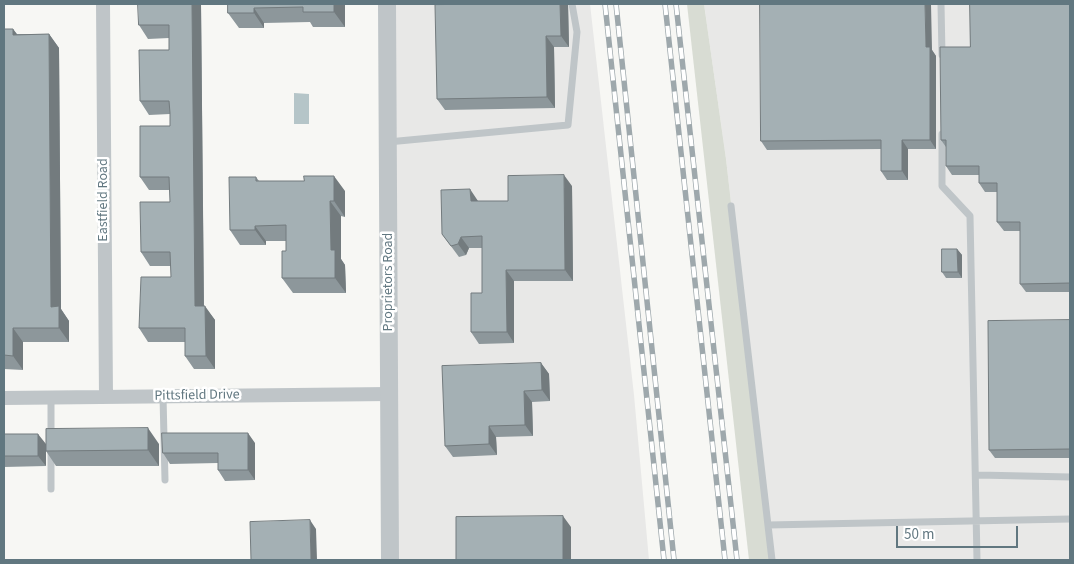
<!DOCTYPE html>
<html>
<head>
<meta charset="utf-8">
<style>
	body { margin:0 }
	#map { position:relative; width:1074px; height:564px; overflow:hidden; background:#f7f7f4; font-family:"Source Sans 3",sans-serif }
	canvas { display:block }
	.frame { position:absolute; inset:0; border:5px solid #617780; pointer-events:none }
	.scale { position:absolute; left:896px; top:526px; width:122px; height:22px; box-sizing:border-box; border:2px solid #617780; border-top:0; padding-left:6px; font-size:15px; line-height:18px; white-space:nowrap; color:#617780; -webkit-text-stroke:4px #fff; paint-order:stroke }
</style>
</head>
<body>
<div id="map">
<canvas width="1074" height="564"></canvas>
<div class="frame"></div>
<div class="scale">50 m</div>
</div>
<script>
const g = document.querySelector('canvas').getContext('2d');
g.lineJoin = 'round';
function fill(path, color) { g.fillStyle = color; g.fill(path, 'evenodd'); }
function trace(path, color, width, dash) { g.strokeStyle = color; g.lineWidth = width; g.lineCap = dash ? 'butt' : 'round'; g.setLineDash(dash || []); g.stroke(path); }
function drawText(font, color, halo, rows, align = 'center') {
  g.font = font + ' "Source Sans 3",sans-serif'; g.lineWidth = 5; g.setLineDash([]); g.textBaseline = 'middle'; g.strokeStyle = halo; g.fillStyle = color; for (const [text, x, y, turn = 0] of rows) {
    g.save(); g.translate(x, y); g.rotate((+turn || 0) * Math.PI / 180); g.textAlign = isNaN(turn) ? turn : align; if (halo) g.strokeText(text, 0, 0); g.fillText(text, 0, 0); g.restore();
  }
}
fill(new Path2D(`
	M387,4H590L634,395L649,560H390Z
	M704,4H1070V560H772L726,159Z`), '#e8e8e7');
fill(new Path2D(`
	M687,4H704L726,159L772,560H749Z`), '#d8dcd3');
fill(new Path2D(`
	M294,93L309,94V124H294Z`), '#b5c5c8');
trace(new Path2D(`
	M941,4L942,55
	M942,134V186L970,216L977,560
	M388,142L568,125L577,32L572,4
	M731,206L772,560
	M163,396L165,480
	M51,397V437
	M51,450V489
	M978,475L1070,477
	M768,525L1070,519`), '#bfc5c8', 7);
trace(new Path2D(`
	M103,4L106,397
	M4,398L390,394`), '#bfc5c8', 14);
trace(new Path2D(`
	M387,4L390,560`), '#bfc5c8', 18);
const rail = new Path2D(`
	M605,4L664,560
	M616,4L674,560
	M665,4L725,560
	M676,4L737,560`);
trace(rail, '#9ea8ac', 5.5);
trace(rail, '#fff', 4, [11]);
fill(new Path2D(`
	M201,4L204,306L215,320V369H194L185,356V342H148L139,328L171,277V266H150L141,252L170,202V190H149L140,177L170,126V114L149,115L140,101L169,50V38L148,39L139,25Z
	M228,4H345V27H313L310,22L264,23V28H239L228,13Z
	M495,4H568L569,47H554L555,108L445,110L437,99Z
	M1070,4V292H1026L1020,284V231H1004L997,222V192H985L979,183V175H952L946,166V147L941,140L970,47Z
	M4,29H13L17,34H49L59,48L61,309L69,321V342H23V370L4,369Z
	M932,50L936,56V149H908V180H887L881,171V149L767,150L761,141Z
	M256,177L259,181L345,191V217L341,216V259L345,265L346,293H293L282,278L286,251V241H266V245H240L230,230Z
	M572,186L573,281H514V343L479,344L471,332L482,293V248H469L466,255L459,257L442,234L478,201H508Z
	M957,249L962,255V278H946L942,272Z
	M1070,320V458H995L989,450Z
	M541,363L549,374L550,401L532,402L533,436L496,437L497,455L453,457L445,446Z
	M4,434H38L46,466L4,467Z
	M255,443V480L225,481L218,470V463L170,464L163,453Z
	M159,444V466H56L46,451Z`), '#8d979b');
fill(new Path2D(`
	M192,4H201L204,320L195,306Z
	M334,4H345V27L334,12Z
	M560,4H568L569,47L561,36Z
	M925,4H931L932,50L936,56V149L930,140L926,47Z
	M254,8L264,23V28L254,13Z
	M13,29L23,43L13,35Z
	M49,34L59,48L61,309L69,321V342L59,328L51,307Z
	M546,36L554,47L555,108L547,97Z
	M902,140L908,149V180L902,171Z
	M564,175L572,186L573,281L565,270Z
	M334,176L345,191V217L334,201Z
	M470,189L478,201V213L471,201Z
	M330,201L341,216V259L345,265L346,293L335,278L331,250Z
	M255,226L266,241V245L255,230Z
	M461,237L469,248L466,255L458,244Z
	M957,249L962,255V278L958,272Z
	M506,270L514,281V343L507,332Z
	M205,306L215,320V369L206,356Z
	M13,328L23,342V370L13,356Z
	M541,363L549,374L550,401L542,390Z
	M524,391L532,402L533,436L525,425Z
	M489,426L496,437L497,455L489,444Z
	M148,428L159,444V466L148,450Z
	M248,433L255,443V480L248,470Z
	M38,434L46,444V466L38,456Z
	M563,516L571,527V560H563Z
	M310,520L316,529L317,560H311Z`), '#737b7e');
const building = new Path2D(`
	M138,4H192L195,306H205L206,356H185V328H139L141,277H171L170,252H141L140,202H170L169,177H140V126H170V113L169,101H140L139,50H169V25H139Z
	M228,4H334V12H303V7L254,8V13H228Z
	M495,4H560L561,36H546L547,97L437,99L435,5Z
	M760,4H925L926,47H930V140H902V171H881V140L761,141Z
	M970,4H1070V283L1020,284V222H997V183H979V166H946V140H941L940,47H970Z
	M4,29H13V35L49,34L51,307L59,306V328H13V356L4,355Z
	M564,175L565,270H506L507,332H471V293H482V236L461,237L458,244L451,246L442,234L441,190L470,189L471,201H508V176Z
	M304,176H334V201H330L331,250H335V278H282V251H286V225L255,226V230H230L229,177H256V181H304Z
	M942,249H957L958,272H942Z
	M1070,320V449L989,450L988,321Z
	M541,363L542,390L524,391L525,425L489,426V444L445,446L442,366Z
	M148,428V450L46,451V429Z
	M162,433H248V470H218V453H163Z
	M4,434H38V456H4Z
	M563,516V560H456V517Z
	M310,520L311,560H251L250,522Z`);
fill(building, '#a4b0b4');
trace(building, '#737b7e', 1);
drawText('14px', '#617780', '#fff', [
	["Eastfield Road",104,200,-90],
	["Proprietors Road",389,282,-90],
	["Pittsfield Drive",197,396,-1]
]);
</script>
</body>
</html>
